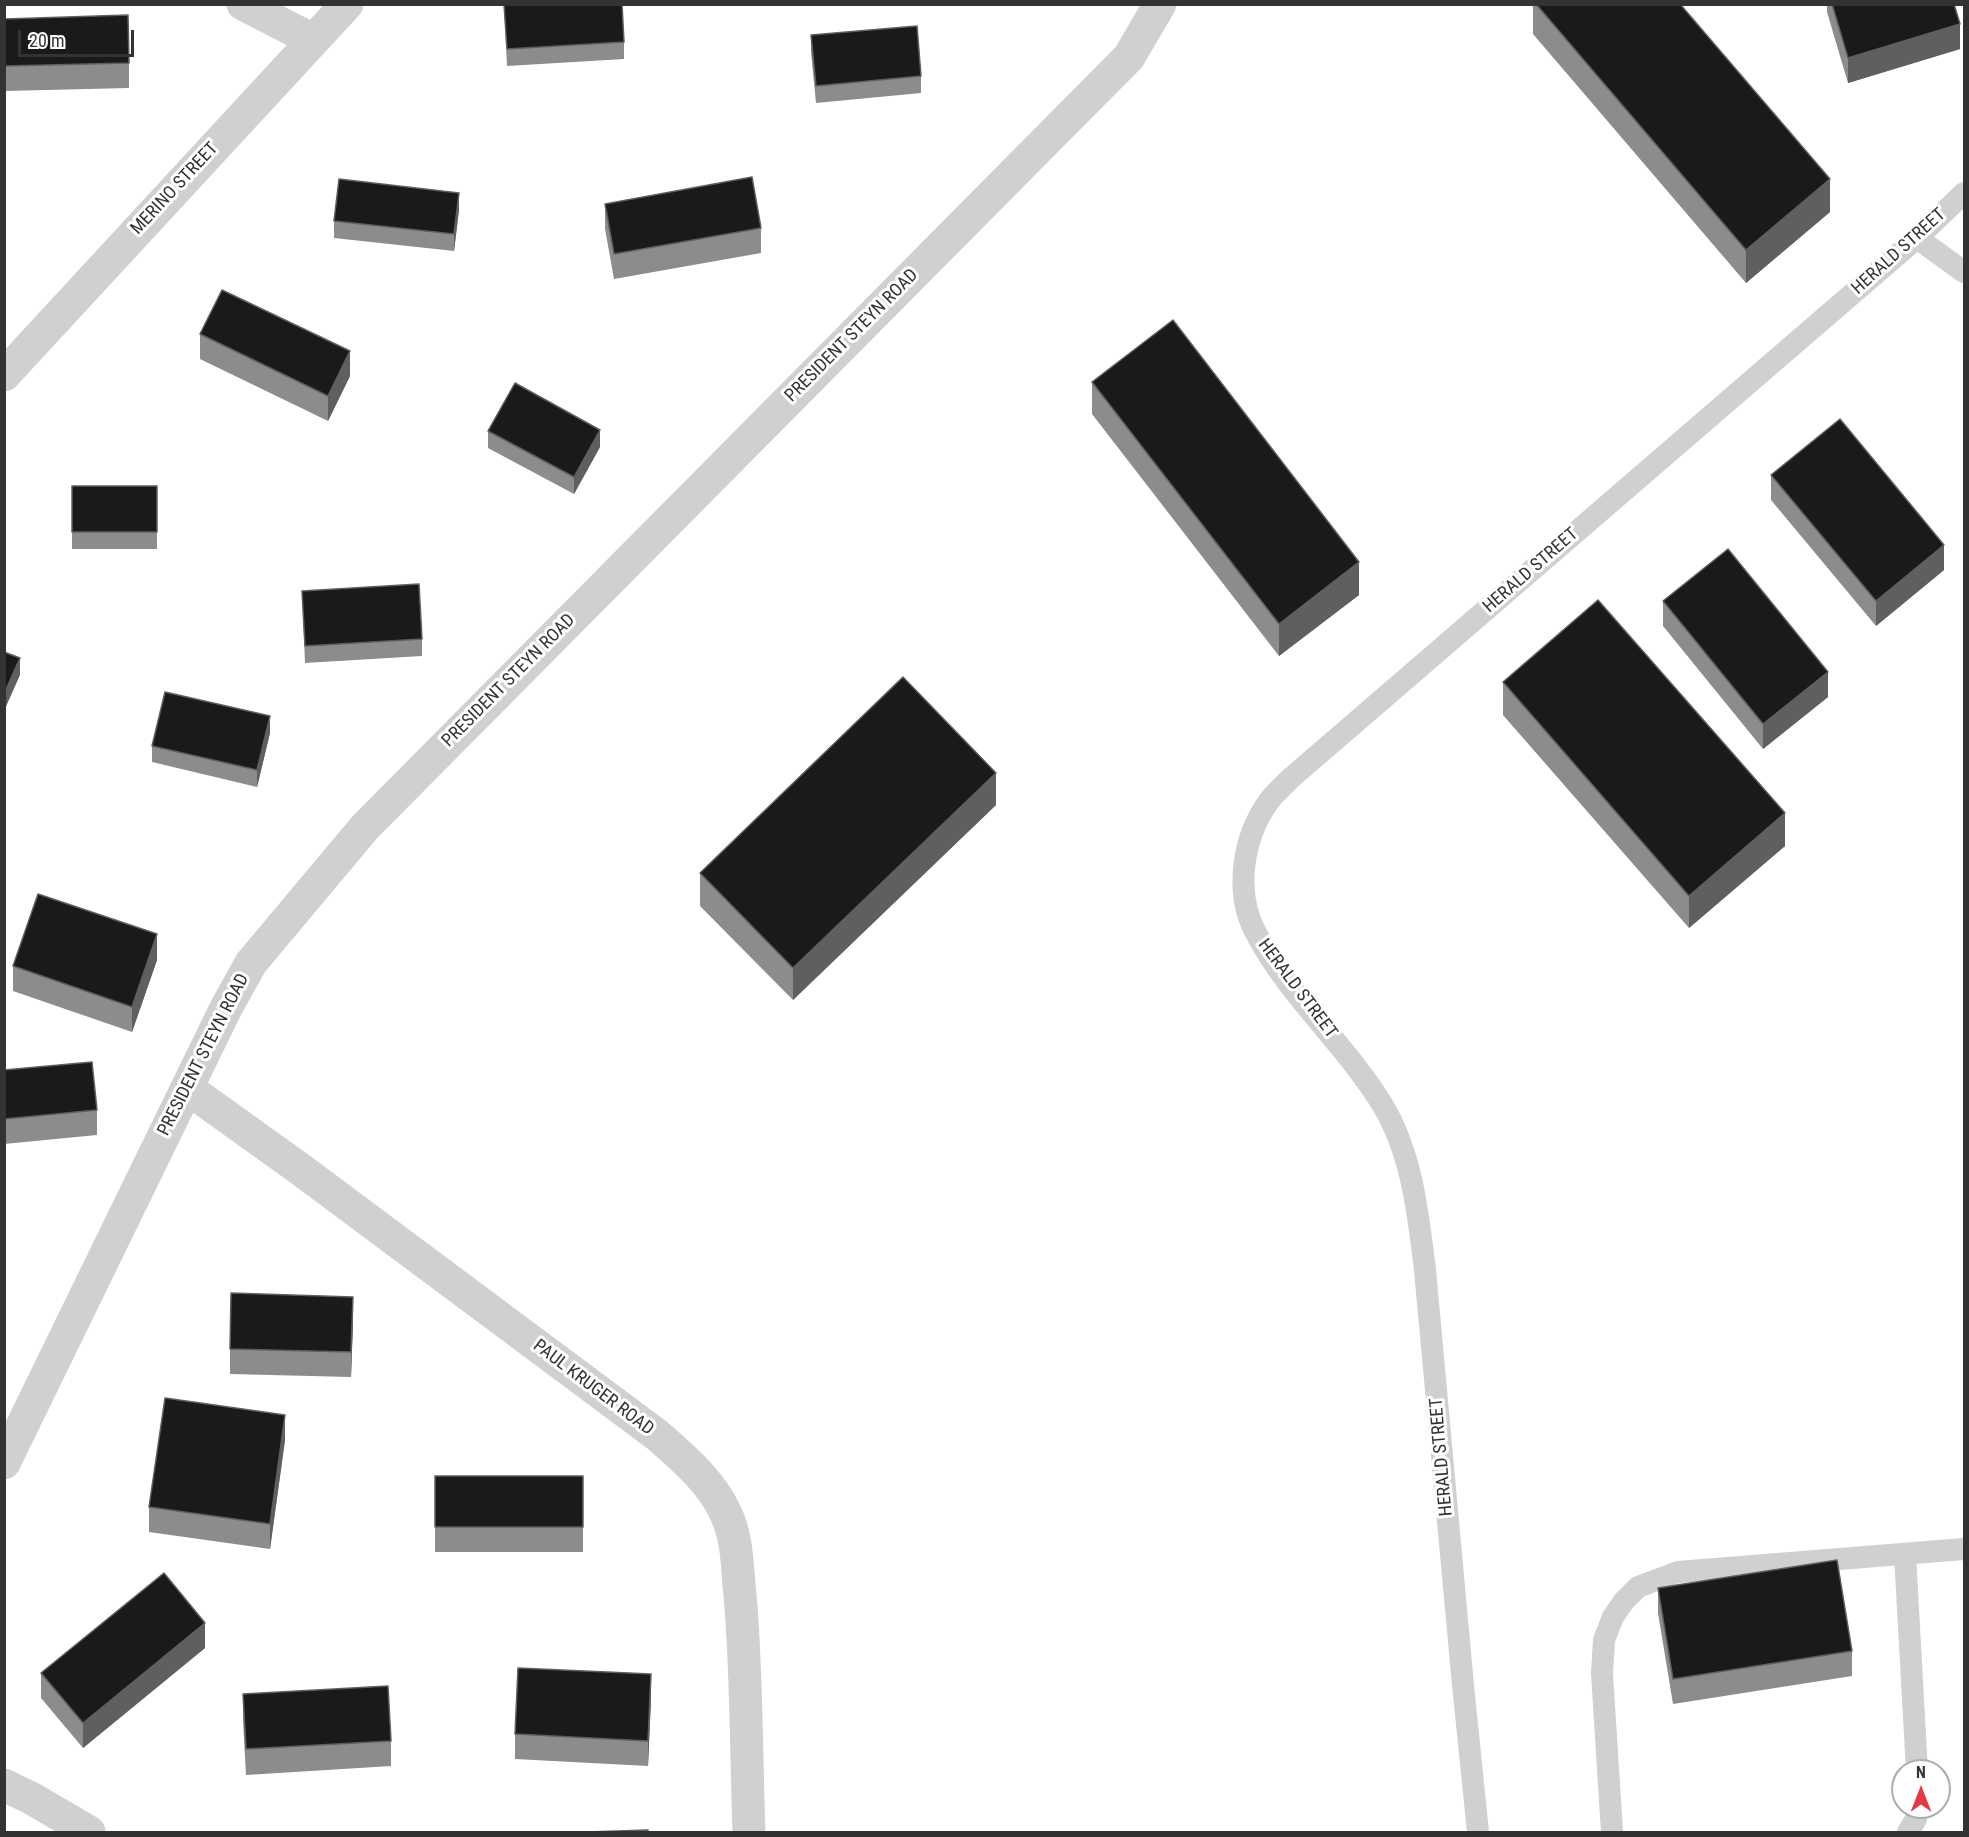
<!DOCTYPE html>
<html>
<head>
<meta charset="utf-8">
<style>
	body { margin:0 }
	#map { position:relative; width:1969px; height:1837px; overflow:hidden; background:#fff; font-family:"Roboto Condensed",sans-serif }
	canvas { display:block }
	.frame { position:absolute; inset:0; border:6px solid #333; pointer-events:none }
	.north { position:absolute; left:1891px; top:1759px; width:60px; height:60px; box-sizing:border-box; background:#fff; border:2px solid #adadad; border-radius:50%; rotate:0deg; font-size:16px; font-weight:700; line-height:24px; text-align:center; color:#333 }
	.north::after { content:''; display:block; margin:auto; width:21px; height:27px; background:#e63946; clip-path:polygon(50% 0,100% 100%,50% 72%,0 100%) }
	.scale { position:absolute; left:18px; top:30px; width:116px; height:27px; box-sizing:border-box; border:3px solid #333; border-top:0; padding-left:8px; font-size:18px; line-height:21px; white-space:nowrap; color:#333; -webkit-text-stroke:4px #fff; paint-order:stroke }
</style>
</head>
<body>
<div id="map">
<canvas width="1969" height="1837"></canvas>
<div class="frame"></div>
<div class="north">N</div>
<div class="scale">20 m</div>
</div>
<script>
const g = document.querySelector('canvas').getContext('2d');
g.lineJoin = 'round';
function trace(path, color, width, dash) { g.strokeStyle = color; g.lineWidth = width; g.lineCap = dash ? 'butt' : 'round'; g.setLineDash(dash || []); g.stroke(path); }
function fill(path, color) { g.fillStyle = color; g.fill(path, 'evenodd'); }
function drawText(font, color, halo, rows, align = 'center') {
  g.font = font + ' "Roboto Condensed",sans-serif'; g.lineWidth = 6; g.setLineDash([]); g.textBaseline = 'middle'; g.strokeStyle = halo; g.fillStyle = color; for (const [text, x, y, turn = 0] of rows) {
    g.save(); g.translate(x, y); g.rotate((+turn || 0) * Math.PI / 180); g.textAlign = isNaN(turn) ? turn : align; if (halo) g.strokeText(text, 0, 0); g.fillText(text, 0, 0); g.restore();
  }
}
trace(new Path2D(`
	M1917,238L1964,272
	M1905,1555L1917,1771
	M1478,1832L1463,1685L1425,1270C1418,1213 1412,1153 1382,1104C1345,1044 1290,997 1257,935C1234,895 1242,838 1269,801C1275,793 1284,785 1291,778L1917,238L1964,193
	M1612,1832L1602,1673L1604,1640L1613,1617L1624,1601L1638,1587L1678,1572L1964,1549
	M1908,1832L1916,1819L1918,1807`), '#d0d0d0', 22);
trace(new Path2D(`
	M243,4L313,40
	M4,375L347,4
	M187,1088L300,1169L657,1435C683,1458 712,1482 726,1514C738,1539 737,1568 740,1595C747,1674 746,1753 749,1832
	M4,1463L226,1008L251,963L365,827L1129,57L1160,4
	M4,1785L31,1798L89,1832`), '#d0d0d0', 33);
fill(new Path2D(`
	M504,4L624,42V59L507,66Z
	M1533,4H1680L1830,212L1746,283L1533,34Z
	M1827,4H1954L1960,49L1848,83L1827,12Z
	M4,19L129,63V88L4,91Z
	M811,35L921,76V93L816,103L811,52Z
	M605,204L761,228V253L614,279L605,229Z
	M459,210L454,251L334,238V221Z
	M200,334L350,376L328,421L200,359Z
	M1092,382L1359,595L1279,656L1092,414Z
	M488,431L600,447L574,494L488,448Z
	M1771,475L1944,570L1876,626L1771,500Z
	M72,486H157V549H72Z
	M302,591L422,639V656L305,663Z
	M1663,601L1828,697L1763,749L1663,626Z
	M1503,682L1785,846L1689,928L1503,715Z
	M270,733L257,787L152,762V746Z
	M996,805L793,1000L700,906V873Z
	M157,960L132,1032L13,991V966Z
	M4,1070L97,1110V1135L4,1144Z
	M353,1322L351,1377L230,1374V1349Z
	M285,1440L270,1549L149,1532V1507Z
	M435,1476H583V1552H435Z
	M1658,1588L1852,1651V1676L1673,1704L1658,1613Z
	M205,1648L83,1748L41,1698V1673Z
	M243,1694L391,1741V1766L246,1775L243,1720Z
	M651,1699L648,1766L515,1759V1734Z`), '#8c8c8c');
fill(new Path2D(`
	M1960,24V49L1848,83V58Z
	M1830,179V212L1746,283V250Z
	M459,193V210L454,251V234Z
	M350,351V376L328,421V396Z
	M600,430V447L574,494V477Z
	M1944,545V570L1876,626V601Z
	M1359,562V595L1279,656V624Z
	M20,658V675L4,711V694Z
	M1828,672V697L1763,749V724Z
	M270,716V733L257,787V770Z
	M996,773V805L793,1000V968Z
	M1785,813V846L1689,928V896Z
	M157,934V960L132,1032V1007Z
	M353,1297V1322L351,1377V1352Z
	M285,1415V1440L270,1549V1524Z
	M205,1623V1648L83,1748V1723Z
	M651,1674V1699L648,1766V1741Z`), '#5f5f5f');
const building = new Path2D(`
	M504,4H622L624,42L507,49Z
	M1536,4H1680L1830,179L1746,250Z
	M1832,4H1954L1960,24L1848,58Z
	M128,15L129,63L4,66V19Z
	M917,26L921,76L816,86L811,35Z
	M752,177L761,228L614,254L605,204Z
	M339,179L459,193L454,234L334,221Z
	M222,290L350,351L328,396L200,334Z
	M1173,320L1359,562L1279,624L1092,382Z
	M515,383L600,430L574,477L488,431Z
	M1840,419L1944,545L1876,601L1771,475Z
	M72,486H157V532H72Z
	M1728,549L1828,672L1763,724L1663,601Z
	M419,584L422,639L305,646L302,591Z
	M1598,600L1785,813L1689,896L1503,682Z
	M4,652L20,658L4,694Z
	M903,677L996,773L793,968L700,873Z
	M165,692L270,716L257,770L152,746Z
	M38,894L157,934L132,1007L13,966Z
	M92,1062L97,1110L4,1119V1070Z
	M231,1293L353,1297L351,1352L230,1349Z
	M165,1398L285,1415L270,1524L149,1507Z
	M435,1476H583V1527H435Z
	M1837,1560L1852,1651L1673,1679L1658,1588Z
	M164,1573L205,1623L83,1723L41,1673Z
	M518,1668L651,1674L648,1741L515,1734Z
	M388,1686L391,1741L246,1749L243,1694Z
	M648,1830V1833H556Z`);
fill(building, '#1a1a1a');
trace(building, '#5f5f5f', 1.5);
drawText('18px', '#333', '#fff', [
	["MERINO STREET",175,189,-47],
	["HERALD STREET",1899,252,-42],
	["PRESIDENT STEYN ROAD",852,336,-45],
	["HERALD STREET",1531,571,-41],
	["PRESIDENT STEYN ROAD",509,681,-45],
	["HERALD STREET",1297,989,53],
	["PRESIDENT STEYN ROAD",204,1055,-63],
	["PAUL KRUGER ROAD",593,1388,37],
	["HERALD STREET",1442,1457,-95]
]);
</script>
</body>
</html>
